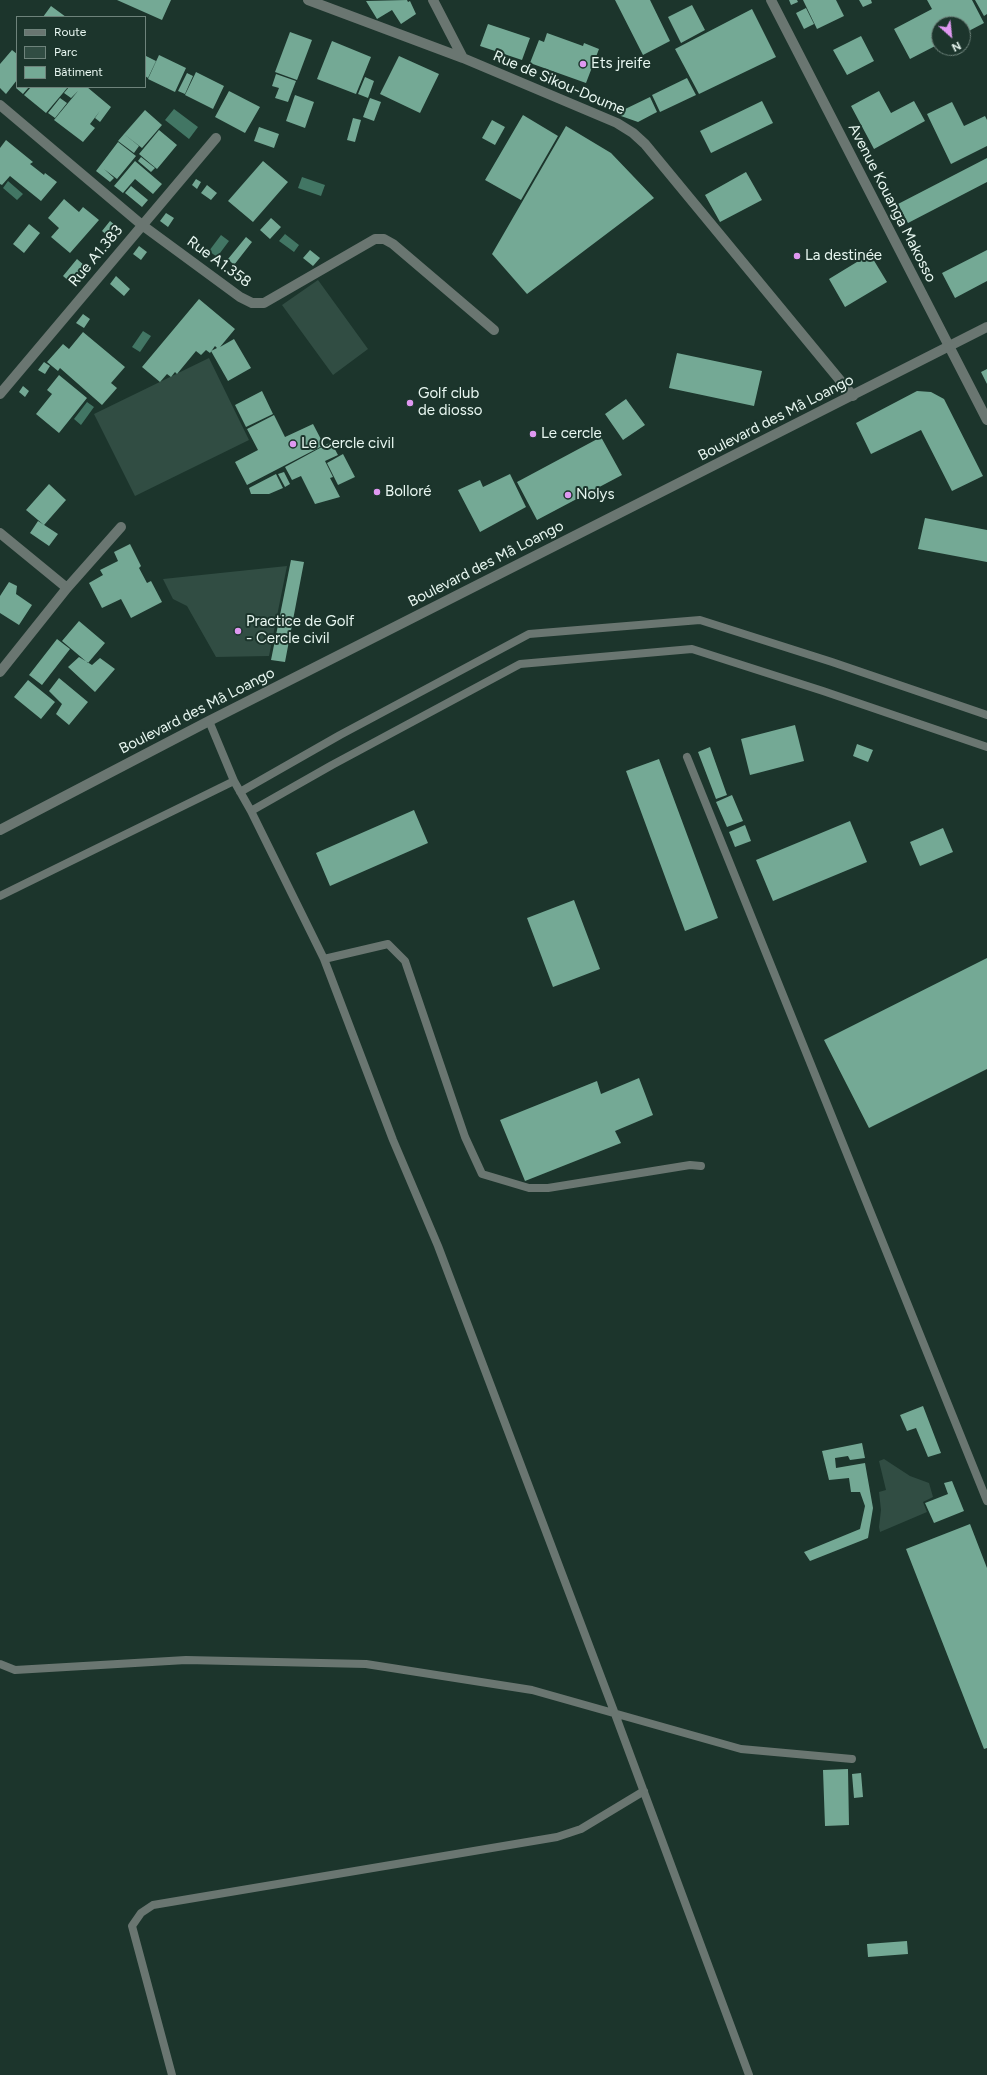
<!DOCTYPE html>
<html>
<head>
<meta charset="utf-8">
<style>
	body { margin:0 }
	#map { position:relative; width:987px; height:2075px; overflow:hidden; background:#1c352c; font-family:Figtree,sans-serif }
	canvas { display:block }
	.legend { position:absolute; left:16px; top:16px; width:130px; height:72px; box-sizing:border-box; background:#1c352c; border:1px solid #6e837b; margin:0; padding:5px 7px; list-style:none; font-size:12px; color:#e8f7f1 }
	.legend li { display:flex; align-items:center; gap:8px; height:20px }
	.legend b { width:20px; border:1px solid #6e837b }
	.north { position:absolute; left:931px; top:16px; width:40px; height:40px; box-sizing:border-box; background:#1c352c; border:1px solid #6e837b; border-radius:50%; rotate:153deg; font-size:11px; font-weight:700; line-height:16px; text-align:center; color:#e8f7f1 }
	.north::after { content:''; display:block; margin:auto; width:14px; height:18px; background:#df98f1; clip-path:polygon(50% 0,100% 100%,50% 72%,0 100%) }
</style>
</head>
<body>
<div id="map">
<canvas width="987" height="2075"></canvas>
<ul class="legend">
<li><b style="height:5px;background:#6a7671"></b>Route</li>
<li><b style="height:11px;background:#314d43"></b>Parc</li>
<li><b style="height:11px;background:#74a995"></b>Bâtiment</li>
</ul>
<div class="north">N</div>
</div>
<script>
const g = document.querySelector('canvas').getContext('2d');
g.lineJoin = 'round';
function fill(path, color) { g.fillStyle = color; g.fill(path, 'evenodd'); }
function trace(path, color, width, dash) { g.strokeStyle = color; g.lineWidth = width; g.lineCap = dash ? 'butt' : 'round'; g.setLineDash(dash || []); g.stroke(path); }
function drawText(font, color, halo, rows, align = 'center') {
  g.font = font + ' Figtree,sans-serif'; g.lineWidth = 4; g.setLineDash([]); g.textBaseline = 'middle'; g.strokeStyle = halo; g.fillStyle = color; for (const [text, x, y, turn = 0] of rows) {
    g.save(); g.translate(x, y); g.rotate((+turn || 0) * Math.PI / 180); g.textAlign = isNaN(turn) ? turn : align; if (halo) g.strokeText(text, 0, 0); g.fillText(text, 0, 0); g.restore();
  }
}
fill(new Path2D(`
	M318,280L368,349L333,375L282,305Z
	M209,358L249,440L135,496L94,414Z
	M287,566L269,656L216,657L187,606L173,599L163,579Z
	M884,1459L910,1476L929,1483L933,1497L923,1502L927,1512L880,1532L879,1527L881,1510L879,1492L886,1490L879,1461Z`), '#314d43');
fill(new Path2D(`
	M174,109L198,127L189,139L165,120Z
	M302,177L325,185L321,196L298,188Z
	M8,181L23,194L17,200L3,188Z
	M285,234L299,245L294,252L279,241Z
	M221,235L229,241L217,257L209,251Z
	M143,331L151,336L140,352L132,347Z
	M87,402L94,407L81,425L74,419Z`), '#427664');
fill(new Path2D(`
	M117,0H171L162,20Z
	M407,0L408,2L410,1L416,14L401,24L392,10L377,19L366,1Z
	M615,0H650L670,41L643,55Z
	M789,0H797L798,2L791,5Z
	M803,0H836L844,16L817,29Z
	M859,0H871L872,3L863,7Z
	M927,0H972L984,23L963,34V24H939V35H937L939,44L910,59L894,29L932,9Z
	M975,0H987V14L984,16Z
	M692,5L705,30L681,43L668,17Z
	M51,6L66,17H43Z
	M806,8L814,24L804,29L796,13Z
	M752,9L776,57L699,94L675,49Z
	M488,24L530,38L522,60L480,46Z
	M290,32L312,40L297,80L275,72Z
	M547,33L583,46L584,43L599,49L586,83L530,63L539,40L544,42Z
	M861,36L874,61L847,75L833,50Z
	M332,41L371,57L356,94L317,79Z
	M12,50L17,54V80L6,94L0,88V64Z
	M159,55L186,68L175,92L148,79Z
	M146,56L156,61L148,78L145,76Z
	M399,56L439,74L420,113L380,94Z
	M196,72L224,86L213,109L185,95Z
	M187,73L193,76L185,94L178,91Z
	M276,74L296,81L288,102L275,98L279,88L272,86Z
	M365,77L374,81L368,98L358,94Z
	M687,78L696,95L660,112L652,95Z
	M18,87H29L23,94L16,88Z
	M31,87H68L46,113L24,95Z
	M69,87H87L111,107L100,122L95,118L100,111L90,124L95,128L83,142L54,120L78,91L71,98L64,93Z
	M229,91L260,107L245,133L215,117Z
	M879,91L891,113L914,101L925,121L874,149L851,106Z
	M295,95L314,102L305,128L286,121Z
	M650,97L657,112L638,122L621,116L619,112Z
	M60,98L67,103L55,118L48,113Z
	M370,98L381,102L374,121L363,117Z
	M762,101L773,123L711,153L700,131Z
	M952,102L964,126L985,116L987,120V146L951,164L927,114Z
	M145,110L162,125L142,148L124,134Z
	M523,115L558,136L521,200L485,180Z
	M353,118L361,120L355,142L347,140Z
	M492,120L505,127L495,145L482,138Z
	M566,126L611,153L654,198L527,294L492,254Z
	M259,127L279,134L274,148L254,141Z
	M159,130L177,145L157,169L139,154Z
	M124,134L139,146L134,153L118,141Z
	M6,140L33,162L30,164L44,175L45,173L57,182L41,201L10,176L2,185L0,184V148Z
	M118,142L136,156L117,179L104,169L114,178L110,182L96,171Z
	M141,157L155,168L151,172L138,161Z
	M987,158V182L908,223L898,204Z
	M135,161L162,184L153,194L135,179L123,193L114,186Z
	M263,161L288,182L253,222L228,201Z
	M746,172L762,200L720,222L705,195Z
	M196,179L201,182L197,189L192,185Z
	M207,185L217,193L211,200L201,193Z
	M131,186L148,200L142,207L125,193Z
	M64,199L79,212L83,207L99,220L70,253L51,237L59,228L48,218Z
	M166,213L174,218L168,227L160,221Z
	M271,218L281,227L270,239L260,230Z
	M110,221L116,226L108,236L102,231Z
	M29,224L40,233L24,253L13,244Z
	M246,237L252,242L234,265L228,259Z
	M139,246L147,252L141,260L133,254Z
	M310,250L320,258L313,266L303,258Z
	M987,250V281L955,298L942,273Z
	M870,254L887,282L845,307L829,279Z
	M77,259L85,266L71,283L63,276Z
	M116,276L130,289L124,296L110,284Z
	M199,299L235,329L220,347L234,339L251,368L228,381L211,351L217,348L215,346L210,353L206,350L201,355L196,351L177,374L175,372L171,377L167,374L160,382L142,367Z
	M83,314L90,319L84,328L76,323Z
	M83,332L125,367L111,383L117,388L102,405L60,368L58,371L47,362L63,344L69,349Z
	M677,353L762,371L754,406L669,388Z
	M44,362L50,366L45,374L38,370Z
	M987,369V384L981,372Z
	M59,375L87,398L59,433L36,414L52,394L47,390Z
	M23,386L29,391L25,397L19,392Z
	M262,391L273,414L246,427L235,405Z
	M917,391L931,392L944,399L983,476L952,491L921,430L871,454L856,423Z
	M626,399L645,425L623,440L605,414Z
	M274,415L285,437L313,424L324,445L247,485L235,462L258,450L247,429Z
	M601,437L622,475L537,520L517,482Z
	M331,442L338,455L325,461L333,477L330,478L340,497L315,504L301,476L292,480L285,467Z
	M343,454L355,477L338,485L327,463Z
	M284,472L290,484L285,487L278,474Z
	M276,474L283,488L269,494H251L249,488Z
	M510,474L526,507L480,532L458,490L480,480L483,487Z
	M49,484L66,500L44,525L26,510Z
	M925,518L987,530V562L918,549Z
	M38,521L58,534L49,546L30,533Z
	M130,544L141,566L139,568L147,583L151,581L162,602L131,618L121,599L102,608L89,583L103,575L100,570L118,561L114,552Z
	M291,560L304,562L285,662L271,660Z
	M9,582L17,586L16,594L32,605L19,625L0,613V596Z
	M79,621L105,643L88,663L62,641Z
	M57,639L70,649L42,685L29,675Z
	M79,657L92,665L100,658L115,669L95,692L68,667Z
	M59,678L88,702L69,725L56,714L62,704L49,691Z
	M28,680L55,702L41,719L14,697Z
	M795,725L804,761L750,775L741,739Z
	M857,744L873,750L868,762L853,756Z
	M710,747L727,795L716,799L698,752Z
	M659,759L718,918L685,931L626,771Z
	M732,795L743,821L727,827L716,802Z
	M414,810L428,843L330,886L316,853Z
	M850,821L867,862L773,901L756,860Z
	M745,825L751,841L735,847L729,832Z
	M943,828L953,852L920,866L910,842Z
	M574,900L600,969L553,987L527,918Z
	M987,958V1069L869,1128L824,1040Z
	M639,1078L653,1115L615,1131L621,1143L525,1181L500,1120L597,1081L601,1094Z
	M923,1406L941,1453L928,1457L916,1428L907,1431L900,1415Z
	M862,1443L865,1458L850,1460L848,1456L835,1458L836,1468L865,1463L873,1508L868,1538L810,1561L804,1552L860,1529L865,1506L860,1492H851L849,1478L829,1480L822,1451Z
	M952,1481L964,1511L934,1523L925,1503L948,1494L944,1483Z
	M970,1524L987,1568V1748L984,1749L906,1549Z
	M848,1769L849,1825L825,1826L823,1770Z
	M861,1773L863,1797L854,1798L852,1774Z
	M907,1941L908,1954L868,1957L867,1944Z`), '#74a995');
trace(new Path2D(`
	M209,721L234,781L251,811L324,959L393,1140L438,1246L615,1714L749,2075
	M687,757L987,1501
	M240,792L340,735L529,634L700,620L832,662L987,715
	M251,811L332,765L520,664L692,649L823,691L987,747
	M0,896L234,781
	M324,959L388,944L405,961L465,1137L482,1174L529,1188H548L690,1165L701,1166
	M0,1664L15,1670L186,1660L366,1664L532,1690L741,1749L852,1759
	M172,2075L132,1926L141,1913L153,1905L557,1837L581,1829L644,1791`), '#6a7671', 8);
trace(new Path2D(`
	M308,0L463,58L617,123L633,133L645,144L853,396
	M433,0L463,58
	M771,0L987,420
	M0,105L142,225L240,297L252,303H264L375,239H384L393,244L494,330
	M0,394L216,138
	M0,533L67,588
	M0,672L67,588L121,527`), '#6a7671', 10);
trace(new Path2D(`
	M0,830L209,721L987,327`), '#6a7671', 10);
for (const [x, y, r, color] of [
	[583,64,4,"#df98f1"],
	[797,256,4,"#df98f1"],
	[410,403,4,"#df98f1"],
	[533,434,4,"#df98f1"],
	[293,444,4,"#df98f1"],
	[377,492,4,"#df98f1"],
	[568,495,4,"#df98f1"],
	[238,631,4,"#df98f1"]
]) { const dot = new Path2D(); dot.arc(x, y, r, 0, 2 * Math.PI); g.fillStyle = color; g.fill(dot); trace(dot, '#1c352c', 1.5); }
drawText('15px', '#e8f7f1', '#1c352c', [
	["Ets jreife",591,64],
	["La destinée",805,256],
	["Golf club",418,394],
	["de diosso",418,411],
	["Le cercle",541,434],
	["Le Cercle civil",301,444],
	["Bolloré",385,492],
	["Nolys",576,495],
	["Practice de Golf",246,622],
	["- Cercle civil",246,639]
], 'left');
drawText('15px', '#e8f7f1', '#1c352c', [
	["Rue de Sikou-Doume",559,83,23],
	["Avenue Kouanga Makosso",892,203,63],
	["Rue A1.383",96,256,-50],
	["Rue A1.358",219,262,36],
	["Boulevard des Mâ Loango",776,418,-27],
	["Boulevard des Mâ Loango",486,564,-27],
	["Boulevard des Mâ Loango",197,711,-27]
]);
</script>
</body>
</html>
